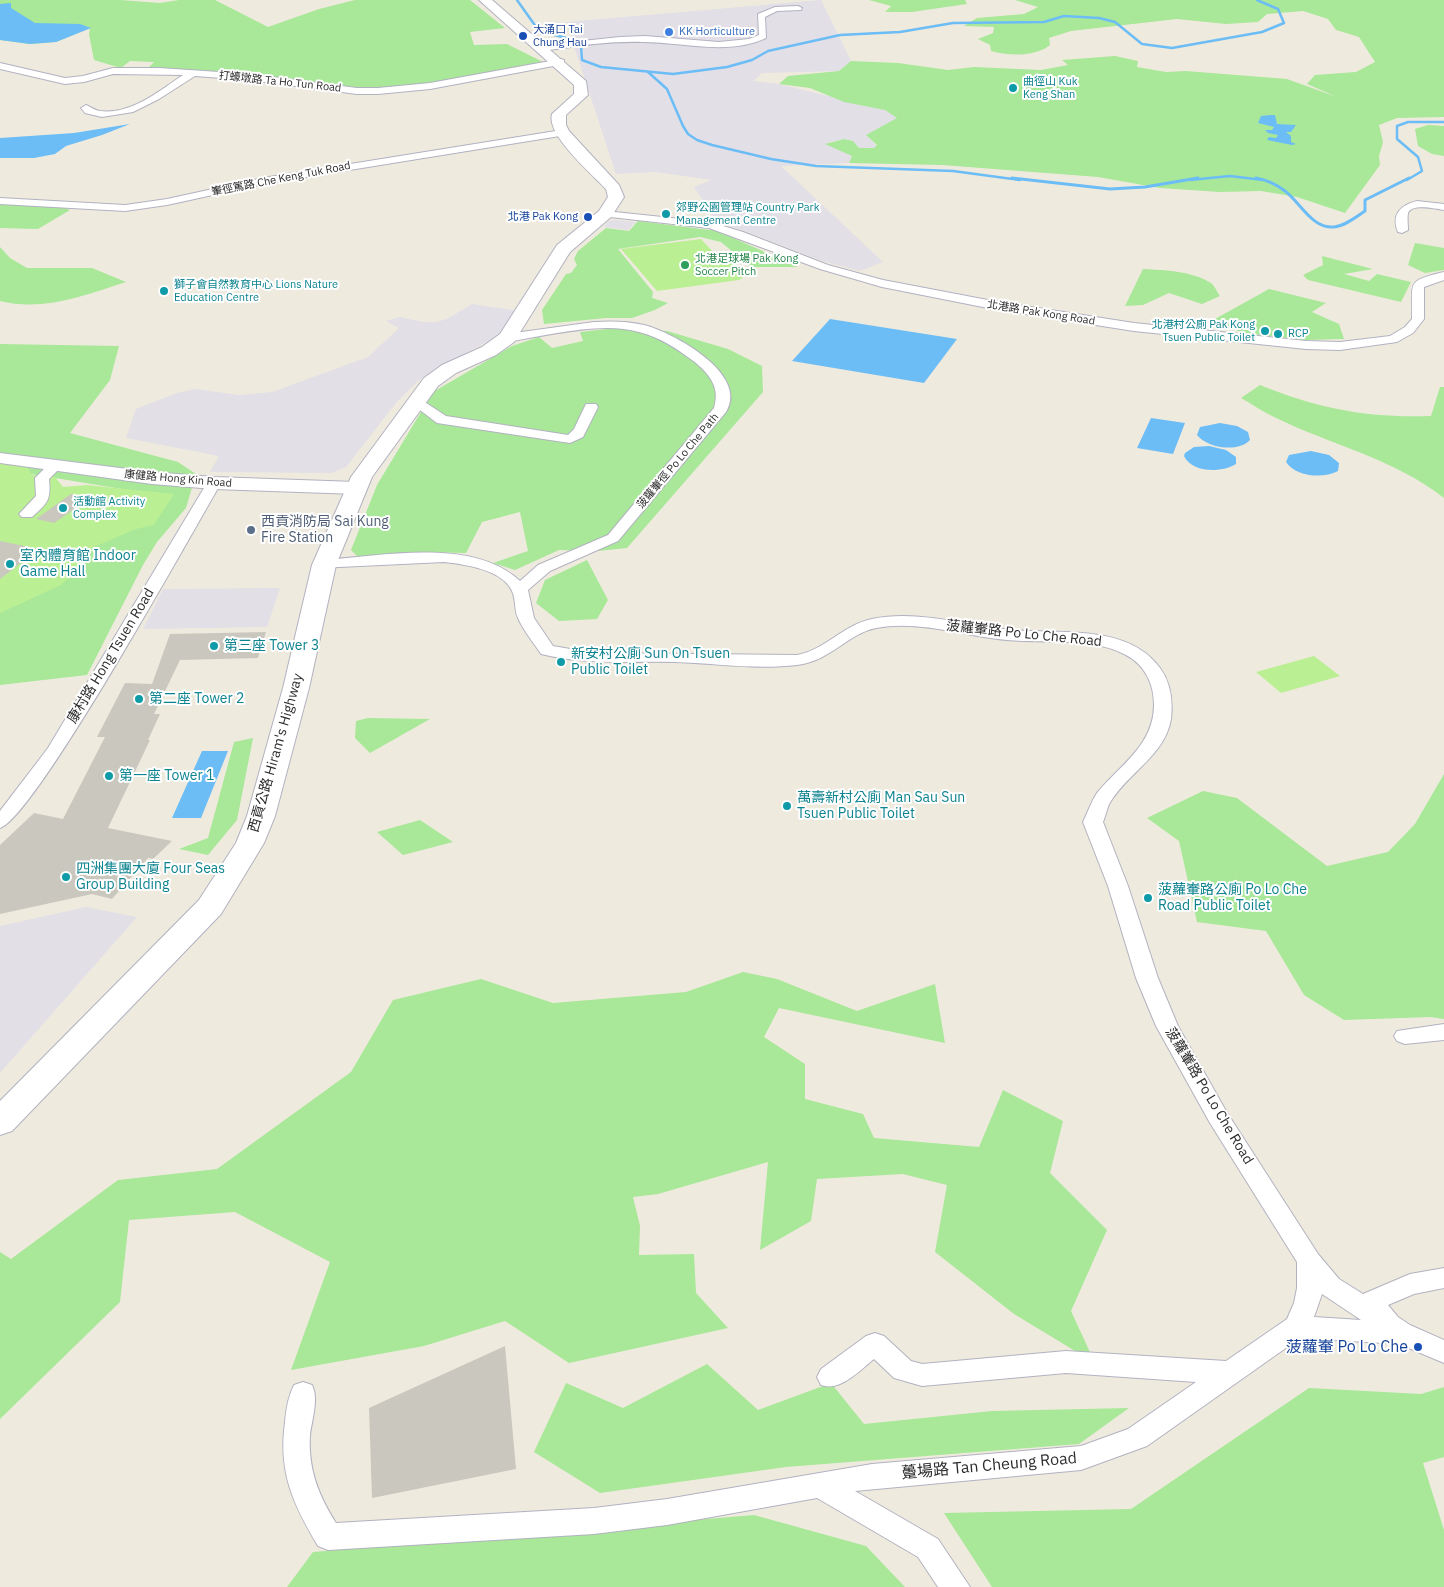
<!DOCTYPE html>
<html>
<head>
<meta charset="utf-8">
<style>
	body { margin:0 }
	canvas { display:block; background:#efeade }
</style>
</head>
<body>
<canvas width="1444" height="1587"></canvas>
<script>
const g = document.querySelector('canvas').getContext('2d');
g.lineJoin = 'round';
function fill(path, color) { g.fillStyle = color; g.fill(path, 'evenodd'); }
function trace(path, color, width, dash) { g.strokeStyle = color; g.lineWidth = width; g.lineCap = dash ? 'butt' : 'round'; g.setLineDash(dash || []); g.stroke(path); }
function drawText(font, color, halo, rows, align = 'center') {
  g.font = font + ' "IBM Plex Sans","Noto Sans TC",sans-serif'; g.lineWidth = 4; g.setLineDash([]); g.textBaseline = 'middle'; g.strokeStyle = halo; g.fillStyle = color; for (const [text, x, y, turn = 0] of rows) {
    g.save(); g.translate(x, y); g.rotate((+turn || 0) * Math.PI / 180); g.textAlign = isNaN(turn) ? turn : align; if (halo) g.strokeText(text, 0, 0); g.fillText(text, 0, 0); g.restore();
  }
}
fill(new Path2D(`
	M821,0L851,61L839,71L762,73L753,81L779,84L885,110L898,118L866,135L877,146L874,148H859L853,141L844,139L826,143L852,156L849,163L781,166L883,262L860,271L822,261L742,230L717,223L694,187L711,180L656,172L616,174L566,22Z
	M616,220L636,222L628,230L603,227L609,221Z
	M472,304L519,311L498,336L438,368L418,381L396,403L346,467L332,473L210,472L219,456L126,438L136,409L177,393L195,389L239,395L272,392L368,357L399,328L386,321L400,317L423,322H436L447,319Z
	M280,588L267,627L143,629L163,589Z
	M86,907L137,917L0,1073V926Z`), '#e2dfe7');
fill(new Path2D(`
	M0,0H120L160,3L179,0H215L268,27L319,9L355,0H470L505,28L470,32L474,45L507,44L543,62L428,84L368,89L283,78L148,68L154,62L130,61L121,68L94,60L89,34L90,28L56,42L30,44L0,40Z
	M869,0H965L967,4L912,12H885L891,6Z
	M1015,0H1444V117L1397,118L1379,125L1383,142L1379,156L1380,165L1345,213L1297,197L1261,191L1220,192L1160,188L1098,177L942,165L849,163L852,156L825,144L844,139L853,141L859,148H874L877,145L866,135L897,118L885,110L844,102L810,88L779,84L788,76L839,71L851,61L898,63L948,70L974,67L1041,70L1068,65L1062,60L1115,56L1138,61L1137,67L1166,72L1186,71L1287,79L1337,97L1307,84L1315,75L1356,72L1375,62L1359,37L1336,30L1328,19L1303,11L1267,14L1258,22L1226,24L1177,19L1071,31L1049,38L1050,45C1035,57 1009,56 991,51L990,45L978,39L993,33L994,27L964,26L977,18L1024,14L1038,7Z
	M1428,125L1444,126V156L1432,154L1418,146L1415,129Z
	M0,202L55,204L70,210L38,229L0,228Z
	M638,221L718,231L798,267H751L721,242L700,237L618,249L653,292L652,298L668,303L655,310L632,318H606L544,324L542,310L566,274L571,273L577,265L574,259L578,251L606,228L629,231Z
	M1415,243L1444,248V270L1425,273L1408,265Z
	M0,247L10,258L27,268H92L126,282C86,295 43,312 0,301Z
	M1322,256L1373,269L1344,274L1369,281L1377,274L1411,282L1401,302L1308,280L1303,275L1323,265Z
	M1143,269C1165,270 1192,271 1211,283C1215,286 1217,292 1220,296L1202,304L1169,293L1143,305L1125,306Z
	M1269,289L1326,303L1312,312L1339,324L1344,339L1306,340L1242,333L1215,319Z
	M616,328L667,331L728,349L762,366L763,392L627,548L598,551L559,550L515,570L493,563L528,551L520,512L482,522L466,553L428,552L368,559L358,557L351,550L377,485L433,392L512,346L539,337L552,348L583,341L580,332Z
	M0,344L119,346L110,380L70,433L178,462L196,474L186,508L157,542L143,565L87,675L0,685V596L122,489L0,469Z
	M1260,385C1319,409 1367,418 1431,416L1440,387H1444V498C1393,458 1331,445 1274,417C1263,412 1252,404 1241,398Z
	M587,560L608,600L597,619L559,621L536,603L545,580Z
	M368,718L430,719L370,753L355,738L356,721Z
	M253,738L237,820L208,855L179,849L208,838L234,742Z
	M1444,774V1019L1431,1017L1344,1020L1304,995L1266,931L1197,922L1179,841L1147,818L1203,791L1237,798L1327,866L1388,852L1415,824Z
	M420,820L453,842L403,855L377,832Z
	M743,972L777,979L857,1011L935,984L945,1043L779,1008L764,1037L805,1064V1099L863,1114L874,1138L979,1147L1003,1090L1063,1121L1050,1173L1107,1230L1071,1311L1095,1363L1014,1314L935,1252L947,1185L903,1174L817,1179L811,1221L760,1250L768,1162L658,1194L633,1197L640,1226L639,1255L694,1254L696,1293L728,1328L569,1363L505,1321L424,1346L291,1370L330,1262L235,1212L129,1220L120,1302L0,1419V1252L11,1259L118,1180L217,1169L351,1072L393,1000L481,979L553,1003L686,992Z
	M707,1364L758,1410L831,1383L864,1424L992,1411L1129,1408L1079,1444L786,1467L600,1493L534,1452L566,1383L623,1408Z
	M1444,1387V1457L1423,1463L1444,1530V1587H992L944,1513L1131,1509L1309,1388L1421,1394Z
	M754,1515L866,1546L905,1587H287L313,1552Z`), '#a8e898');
fill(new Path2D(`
	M701,239L715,254L724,253L746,275L739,280L657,291L621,249Z
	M0,461L26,465L32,475L55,477L63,487L87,485L174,494L154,525L136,529L94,547L80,567L61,585L0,613Z
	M1314,656L1340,676L1281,693L1256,672Z`), '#bbef93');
fill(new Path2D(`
	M11,3V8L35,23L80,24L91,28L56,42L30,44L0,40V4Z
	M1270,115H1275L1277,124L1296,125L1291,132H1286L1291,136V142L1296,144L1292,145L1267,140L1269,137L1276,138L1278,135L1268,133L1265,130H1272L1274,127L1258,123L1261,116Z
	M130,124L102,135L66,146L55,154L34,158H0V138L74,133Z
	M830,319L957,339L924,383L792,361Z
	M1151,418L1185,423L1173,454L1137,448Z
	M1220,423L1237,426L1248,432L1250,440C1238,453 1207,448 1197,435L1200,427Z
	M1209,446L1226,450L1236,457V464C1222,473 1192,473 1184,456L1185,453L1194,447Z
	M1311,451L1329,455L1339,463L1338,471C1323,479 1296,477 1286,462L1289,455Z
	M202,751H228L201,818H172Z`), '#6cbdf6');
trace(new Path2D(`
	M517,0L539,31L574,40L581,46L582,60L601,67L673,74L727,67L752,60L768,51L840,35L900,32L953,23L1044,22L1064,16L1099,18L1115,22L1142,44L1172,48L1262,32L1284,23L1278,9L1257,0
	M648,72L667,89L683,126L688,134L697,140L712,145L771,159L816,166L953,171L1020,180
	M1190,180L1230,176L1263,180
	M1407,180L1422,171L1418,157L1397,139V126L1408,122H1444`), '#6cbdf6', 2.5);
trace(new Path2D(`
	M1012,178L1110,189L1145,187L1198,178
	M1256,178C1267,180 1276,184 1285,191C1300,202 1312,229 1334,227C1345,226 1356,217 1365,211V200L1409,178`), '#6cbdf6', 3);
fill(new Path2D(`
	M71,494L90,498L54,523L36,519Z
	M0,541L39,549L0,579Z
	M266,632L258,658L180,660L154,714H160L148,740H150L108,828L172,841L153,859L148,858L112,899L92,894L0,914V845L34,813L63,819L105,737H97L125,683L152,684L170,634Z
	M505,1346L516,1469L372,1498L369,1408Z`), '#cac7be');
const minor = new Path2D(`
	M798,6L802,8L801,10L777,11L765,17L766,38C727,56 683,42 642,42C609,41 576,46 543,51L539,48L554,44L620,37L645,36L719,42L749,39L759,35L758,14L775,7Z
	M561,59L564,60V64L430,89L378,94H357L249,80L195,76L159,99L133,112L102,117L85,113L81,108L86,105C91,107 94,110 100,111C131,115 159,91 183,75L113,74L84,82L65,84L0,69V63L65,78L83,76L113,68H159L249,74L357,88H378L430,83Z
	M562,130L566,131V135L263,184L167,205L125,211L0,204V198L125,205L167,199L263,178Z
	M1417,201L1444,204V210C1436,209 1412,203 1408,213C1407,218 1408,225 1408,230L1402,233L1398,232C1391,215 1400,205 1417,201Z
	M605,211L710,222L743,232L828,265L883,280L993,301L1134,323L1306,341L1340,342L1390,336L1405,327L1412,319C1414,284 1403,281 1444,272V280L1424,287V319L1413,333L1397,342L1340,350L1306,349L1134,331L993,309L882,287L820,269L709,228L601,216V212Z
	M594,322C611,321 627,321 644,325C672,332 750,374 726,412L618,541L550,571L528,590L534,618L553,646L593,653L797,655C825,650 843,625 872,619C916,610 960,624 1003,629C1054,636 1126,621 1160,668C1171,683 1173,701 1171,719C1165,755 1129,772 1111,801C1107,807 1106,815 1103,822L1128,886L1158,978L1178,1026L1226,1111L1318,1254L1339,1279L1363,1294L1410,1274L1444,1268V1288L1414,1294L1388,1305L1398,1317L1410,1325L1444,1340V1363L1399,1344L1300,1338L1147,1446L1081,1470L855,1491L938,1539L970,1587H938L918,1557L817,1498L667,1525L594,1534L328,1550L318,1546C293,1504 278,1472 285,1422C286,1410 288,1397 294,1385L303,1382L312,1385C319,1399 312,1419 310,1435C308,1468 318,1495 336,1523L594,1508L667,1499L872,1464L1081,1446L1128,1429L1196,1382L1066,1373L922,1386L894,1378L874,1359C859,1371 840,1392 821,1385L817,1377L821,1369L866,1336L875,1333L884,1336L911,1361L922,1364L1066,1351L1226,1361L1287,1319L1294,1303L1297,1288V1262L1210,1123L1156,1026L1136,978L1108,886L1083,822C1088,812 1091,802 1097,793C1120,765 1154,745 1154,705C1154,684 1145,665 1126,655C1090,636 1046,644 1007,640C964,636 920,620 876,628C847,634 831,661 797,665C756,670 714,663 673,662C627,661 585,665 541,654C534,643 523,630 518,618C514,610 516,599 512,591C503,570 464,564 444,562L318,568L316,565L324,560C383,556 473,537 520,581L538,565L608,535L714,408C720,388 711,376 696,363C679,350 660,337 639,332C601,321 546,336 507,342L501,338L507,334ZM1322,1294L1361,1320L1314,1317Z
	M417,397L446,416L568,435L574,429L586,404H596L598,407L583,437L570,443L437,423L412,404L410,401L412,398Z
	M56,461L63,465L49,479C51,500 48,503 32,517H22L19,514L36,496L35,478L51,462Z
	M214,479L221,483C193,531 34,819 0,828V811L48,748L207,483Z
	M1444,1024V1040L1405,1044L1397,1041L1394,1036L1397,1031Z`);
const tertiary = new Path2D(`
	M0,453L152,472L214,477L356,482L363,484L365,488L363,492L356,494L214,489L152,484L0,463Z`);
const secondary = new Path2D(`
	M479,0H492L586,81L588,95L566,115V125L569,131L619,185L624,197L611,217L570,252L514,342L496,355L456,373L438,386L372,477L336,565L309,688L275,816L264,843L221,914L12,1131L0,1135V1101L199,900L236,843L247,816L283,688L312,565L351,477L424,378L442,365L482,347L500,334L557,245L599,211L608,197L606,189C592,174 546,135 552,114L574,94V85Z`);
trace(minor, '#b2b2c1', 2);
trace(tertiary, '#b2b2c1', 2);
trace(secondary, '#b2b2c1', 2);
fill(minor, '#fff');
fill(tertiary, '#fff');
fill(secondary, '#fff');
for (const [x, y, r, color] of [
	[669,32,5,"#3f7fe0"],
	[523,36,5,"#1a4fb4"],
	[1013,88,5,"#0f9aa8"],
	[666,214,5,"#0f9aa8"],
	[588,217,5,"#1a4fb4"],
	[685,265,5,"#2e9e5b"],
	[164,291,5,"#0f9aa8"],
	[1265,331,5,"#0f9aa8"],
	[1278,334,5,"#0f9aa8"],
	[63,508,5,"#0f9aa8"],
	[251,530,5,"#5c6f8a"],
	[10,564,5,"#0f9aa8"],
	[214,646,5,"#0f9aa8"],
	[561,662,5,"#0f9aa8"],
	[139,699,5,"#0f9aa8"],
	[109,776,5,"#0f9aa8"],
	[787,806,5,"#0f9aa8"],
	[66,877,5,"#0f9aa8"],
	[1148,898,5,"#0f9aa8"],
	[1418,1347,5,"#1a4fb4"]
]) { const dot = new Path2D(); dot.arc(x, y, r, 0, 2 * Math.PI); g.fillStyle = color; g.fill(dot); trace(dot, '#fff', 2); }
drawText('11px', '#164399', '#fff', [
	["大涌口 Tai",533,30],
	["Chung Hau",533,43],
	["北港 Pak Kong",578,217,"right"]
], 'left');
drawText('11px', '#366cbe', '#fff', [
	["KK Horticulture",679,32]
], 'left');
drawText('11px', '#2c2c2c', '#fff', [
	["打蠔墩路 Ta Ho Tun Road",280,82,6],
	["輋徑篤路 Che Keng Tuk Road",281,179,-11],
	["北港路 Pak Kong Road",1041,313,9],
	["菠蘿輋徑 Po Lo Che Path",678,461,-50],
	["康健路 Hong Kin Road",178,479,5]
]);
drawText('11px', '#0d838f', '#fff', [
	["曲徑山 Kuk",1023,82],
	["Keng Shan",1023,95],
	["郊野公園管理站 Country Park",676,208],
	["Management Centre",676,221],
	["獅子會自然教育中心 Lions Nature",174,285],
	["Education Centre",174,298],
	["北港村公廁 Pak Kong",1255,325,"right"],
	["Tsuen Public Toilet",1255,338,"right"],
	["RCP",1288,334],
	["活動館 Activity",73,502],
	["Complex",73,515]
], 'left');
drawText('11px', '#27864d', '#fff', [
	["北港足球場 Pak Kong",695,259],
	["Soccer Pitch",695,272]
], 'left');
drawText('14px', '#4e5e75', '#fff', [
	["西貢消防局 Sai Kung",261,522],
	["Fire Station",261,538]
], 'left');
drawText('14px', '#0d838f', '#fff', [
	["室內體育館 Indoor",20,556],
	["Game Hall",20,572],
	["第三座 Tower 3",224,646],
	["新安村公廁 Sun On Tsuen",571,654],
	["Public Toilet",571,670],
	["第二座 Tower 2",149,699],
	["第一座 Tower 1",119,776],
	["萬壽新村公廁 Man Sau Sun",797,798],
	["Tsuen Public Toilet",797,814],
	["四洲集團大廈 Four Seas",76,869],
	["Group Building",76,885],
	["菠蘿輋路公廁 Po Lo Che",1158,890],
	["Road Public Toilet",1158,906]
], 'left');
drawText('14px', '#2c2c2c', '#fff', [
	["菠蘿輋路 Po Lo Che Road",1024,634,6],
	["康村路 Hong Tsuen Road",111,656,-59],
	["西貢公路 Hiram's Highway",276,753,-74],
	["菠蘿輋路 Po Lo Che Road",1209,1096,59]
]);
drawText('16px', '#164399', '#fff', [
	["菠蘿輋 Po Lo Che",1408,1347]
], 'right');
drawText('16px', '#2c2c2c', '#fff', [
	["躉場路 Tan Cheung Road",989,1466,-5]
]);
</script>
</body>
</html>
